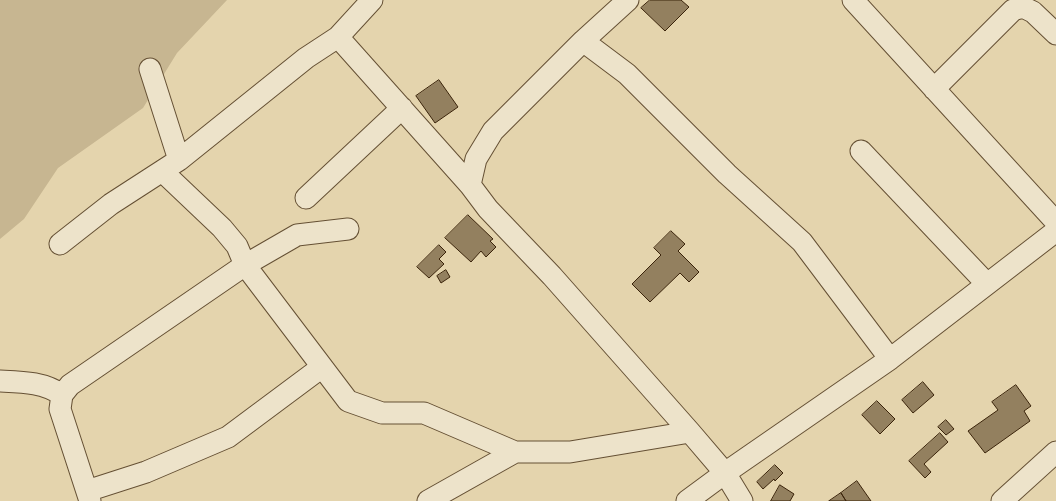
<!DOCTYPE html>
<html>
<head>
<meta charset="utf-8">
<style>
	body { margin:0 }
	canvas { display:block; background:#e4d4ad }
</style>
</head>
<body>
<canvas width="1056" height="501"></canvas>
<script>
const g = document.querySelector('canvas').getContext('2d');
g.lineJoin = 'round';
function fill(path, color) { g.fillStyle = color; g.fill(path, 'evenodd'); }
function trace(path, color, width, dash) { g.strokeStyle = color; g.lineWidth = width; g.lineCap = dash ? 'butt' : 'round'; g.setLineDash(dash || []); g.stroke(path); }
fill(new Path2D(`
	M0,0H227L177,53L143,108L58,168L24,219L0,239Z`), '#c7b691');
const building = new Path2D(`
	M650,0H681L689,7L665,31L641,8Z
	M439,80L458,107L435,123L416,96Z
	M468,215L493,239L490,241L496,247L486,257L481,251L471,262L445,238Z
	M671,231L685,244L678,251L699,272L689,282L680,273L650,302L632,284L661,255L654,248Z
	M439,245L446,252L439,259L444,264L429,278L417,267Z
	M446,270L450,277L441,283L437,276Z
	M923,382L934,395L913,413L902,400Z
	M1016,385L1031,406L1024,411L1030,421L985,453L968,431L998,410L992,402Z
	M877,401L895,419L880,434L862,415Z
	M946,420L954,429L946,435L938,427Z
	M940,433L948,442L924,464L931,472L925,478L909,461Z
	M775,465L783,473L775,481L774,479L763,489L757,482Z
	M857,481L871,501H846L841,493Z
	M780,485L794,494L790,501H771Z
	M841,493L846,501H829Z`);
fill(building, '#93805f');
trace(building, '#3b240b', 1);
const minor = new Path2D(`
	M628,0L583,41L493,131L476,159L470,185L488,209L552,276L690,432L725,473L742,501
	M853,0L1056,222
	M338,37L372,0
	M583,41L627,74L727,174L802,242L890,359
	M150,69L179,160
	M934,89L1013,10L1023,7L1033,12L1056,34
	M861,151L987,284
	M162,171L222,228L237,246L245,265L297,235L348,229
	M306,198L402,108
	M60,244L111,204L179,160L306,58L338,37L470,185
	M0,381C22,382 44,382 62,395
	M87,491L146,472L228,437L322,367
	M90,501L60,409L62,395L70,385L245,265L348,401L382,413H424L515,452H570L690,432
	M428,501L515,452
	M687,501L725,473L890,359L1056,231
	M1002,501L1056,452`);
trace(minor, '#655034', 23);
trace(minor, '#ede3ca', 21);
</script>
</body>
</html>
